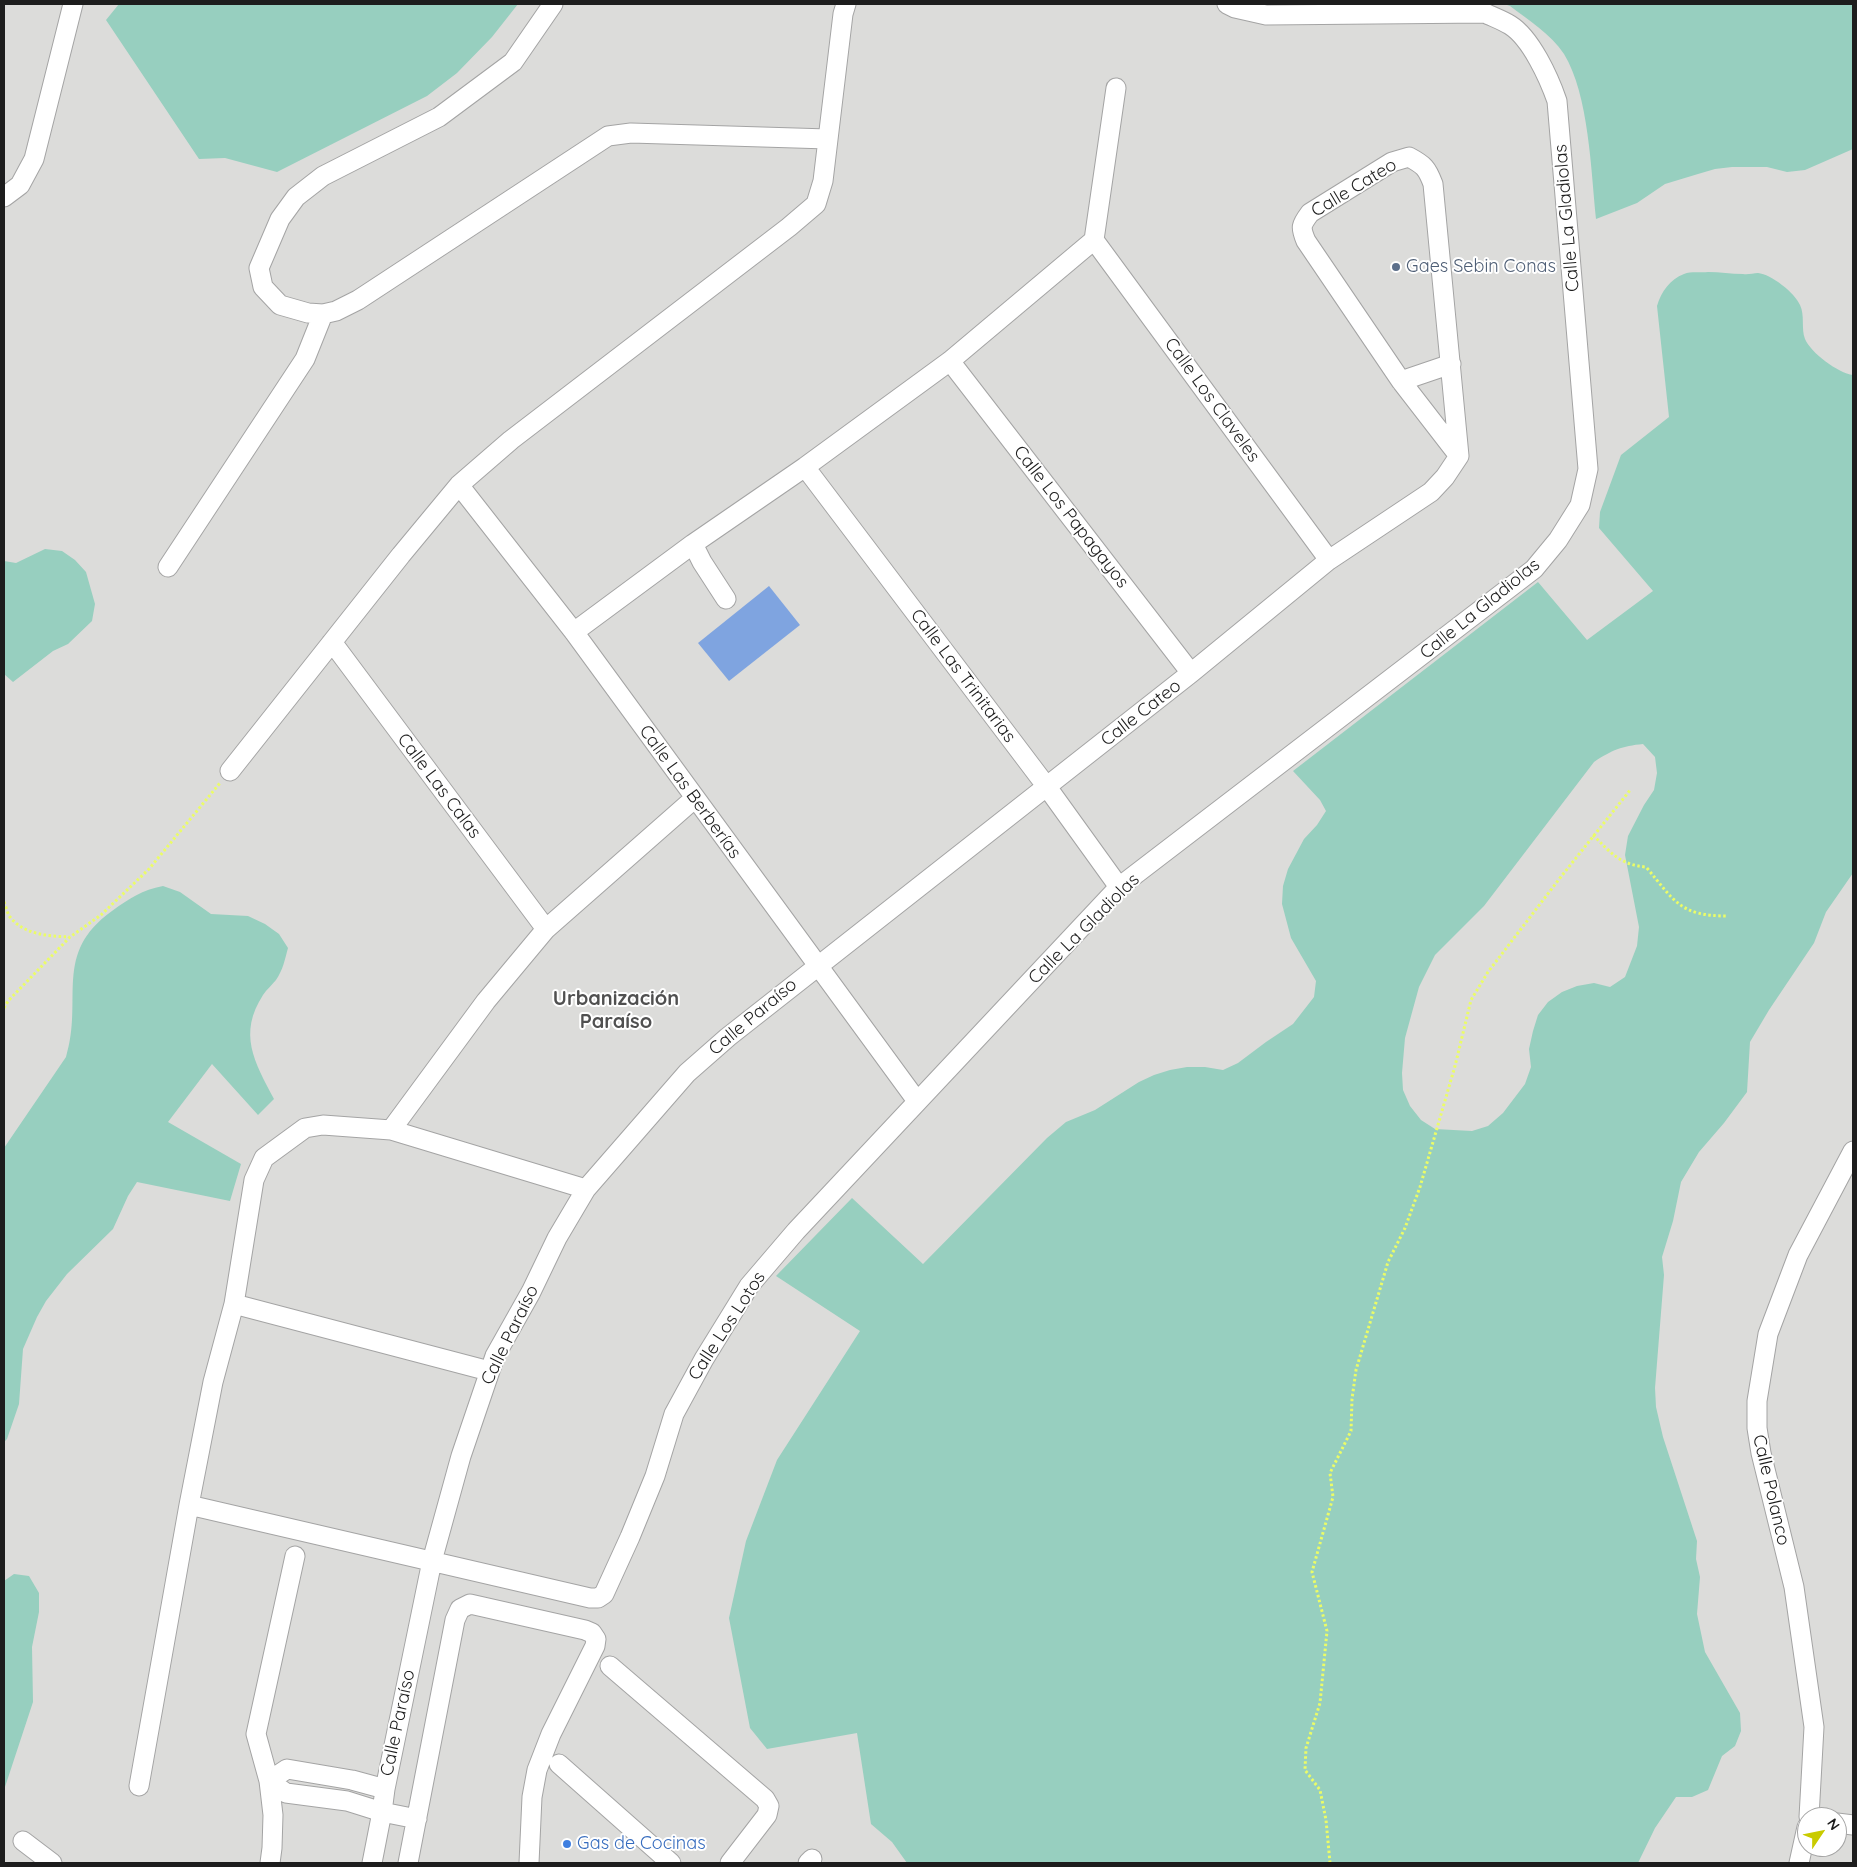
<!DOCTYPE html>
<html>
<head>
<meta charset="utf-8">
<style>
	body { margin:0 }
	#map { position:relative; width:1857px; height:1867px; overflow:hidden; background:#e7efe3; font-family:Quicksand,sans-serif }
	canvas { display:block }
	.frame { position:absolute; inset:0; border:5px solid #1d1d1d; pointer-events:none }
	.north { position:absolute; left:1797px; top:1807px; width:50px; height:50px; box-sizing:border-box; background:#fff; border:1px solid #a5a5a5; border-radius:50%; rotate:56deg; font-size:14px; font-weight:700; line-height:20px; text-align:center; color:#1d1d1d }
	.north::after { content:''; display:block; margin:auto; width:18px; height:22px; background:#c9cb00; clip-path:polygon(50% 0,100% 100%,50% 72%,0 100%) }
</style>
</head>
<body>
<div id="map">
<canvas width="1857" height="1867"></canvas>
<div class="frame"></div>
<div class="north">N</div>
</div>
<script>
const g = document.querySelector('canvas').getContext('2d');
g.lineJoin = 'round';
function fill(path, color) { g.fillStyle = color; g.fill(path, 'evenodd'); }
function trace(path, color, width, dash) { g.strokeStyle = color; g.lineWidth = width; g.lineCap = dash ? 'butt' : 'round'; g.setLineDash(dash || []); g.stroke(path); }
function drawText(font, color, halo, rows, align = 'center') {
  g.font = font + ' Quicksand,sans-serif'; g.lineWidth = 4; g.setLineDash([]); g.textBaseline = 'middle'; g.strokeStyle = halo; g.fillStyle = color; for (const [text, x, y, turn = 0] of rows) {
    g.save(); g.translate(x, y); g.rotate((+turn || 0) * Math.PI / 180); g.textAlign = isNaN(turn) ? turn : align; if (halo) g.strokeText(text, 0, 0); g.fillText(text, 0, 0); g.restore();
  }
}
fill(new Path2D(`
	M4,4H1853V1863H4ZM1807,1817H1837V1847H1807Z`), '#dcdcda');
fill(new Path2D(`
	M119,4H518L492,37L457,73L427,96L277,172L225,158L199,159L106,20Z
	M1504,4H1853V149L1805,170L1787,172L1767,167H1732L1715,169L1698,174L1665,184L1637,203L1596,219C1591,171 1589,95 1564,54C1551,34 1528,20 1510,6Z
	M1708,272C1720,272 1731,274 1743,274C1748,275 1753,273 1758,273C1771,274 1795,293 1800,305C1805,315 1801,329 1805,339C1811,353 1838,373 1853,375V873L1826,912L1814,943L1769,1010L1750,1042L1747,1092L1724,1123L1699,1152L1681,1182L1673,1221L1662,1257L1664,1275L1655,1388L1656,1407L1663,1437L1697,1541L1696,1559L1700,1577L1697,1614L1705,1652L1740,1713L1741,1731L1735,1746L1722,1756L1708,1790L1692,1797H1676L1655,1828L1638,1863H907L892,1842L871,1824L857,1733L767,1749L750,1728L729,1618L746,1541L777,1460L860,1331L776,1276L852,1198L923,1264L1047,1138L1066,1122L1095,1110L1139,1082L1154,1075L1170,1070L1187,1067H1205L1223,1070L1238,1063L1266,1042L1293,1024L1314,997L1316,981L1291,938L1282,904L1283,886L1288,869L1304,839L1317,825L1326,811L1320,800L1293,771L1538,582L1587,640L1653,591L1599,528L1600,512L1621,455L1669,417L1657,306C1661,292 1670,279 1684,274C1691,271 1701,273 1708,272ZM1643,744L1655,757L1657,773L1654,790L1644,805L1628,836L1625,855L1639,927L1637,946L1625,977L1610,987L1594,983L1577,986L1562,992L1548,1002L1538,1015L1533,1031L1529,1049L1531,1067L1525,1084L1503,1113L1488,1126L1472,1131L1435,1129L1421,1120L1410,1106L1403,1090L1402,1073L1405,1038L1419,987L1435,955L1484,906L1594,762C1612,750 1622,746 1643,744Z
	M45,549L62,551L75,560L86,572L95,604L92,621L68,644L53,651L13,682L4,674V561L16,563Z
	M163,886L180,892L211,914L248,916L265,924L279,934L288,948C285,959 283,970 276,980C272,985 267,989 263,995C238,1034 254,1061 274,1099L258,1115L212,1064L168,1122L241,1164L230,1201L137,1182L128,1196L113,1229L67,1274L46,1301L37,1317L23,1349L19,1404L7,1439L4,1442V1148L66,1057C84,999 52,954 112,911C130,898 142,890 163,886Z
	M14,1574L29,1576L39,1593V1612L32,1647L33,1702L4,1790V1581Z`), '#97cfbf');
fill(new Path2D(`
	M769,586L800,625L729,681L698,643Z`), '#7fa4e0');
const minor = new Path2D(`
	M553,4L513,62L439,117L323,176L296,197L280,219L259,268L263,287L280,305L308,313L323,314L336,311L358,300L608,136L631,133L828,139
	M4,197L20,185L34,159L73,4
	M1094,240L1329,560
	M950,361L1191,673
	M1401,381L1451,364
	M805,467L1047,787L1119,887
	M459,485L574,632L917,1101
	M693,544L702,562L726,599
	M168,567L305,359L323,314
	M574,632L693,544L805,467L950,361L1094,240L1116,88
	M332,642L546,929
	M230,771L401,555L459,485L511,440L789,227L816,204L823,181L843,14L846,4
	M391,1130L486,1001L546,929L695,798
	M234,1304L489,1371
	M189,1505L590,1598H598L604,1594L630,1537L655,1476L674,1414L704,1359L749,1286L796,1231L1119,887L1534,569L1558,540L1580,505L1588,469L1557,101C1549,78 1531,38 1510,25C1502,20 1493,17 1485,13L1266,15L1235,8L1227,4
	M610,1666L765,1799L769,1806L767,1815L730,1863
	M559,1764L671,1863
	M139,1786L189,1505L213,1382L234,1304L254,1180L264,1158L305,1128L323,1125L391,1130L586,1189
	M385,1789L352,1780L287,1769L269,1781L286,1793L347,1801L382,1812L417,1819
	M1809,1817L1814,1727L1794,1587L1761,1453L1757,1428V1401L1768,1334L1798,1255L1853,1151
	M1837,1823L1853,1825
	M23,1841L52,1863
	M270,1863L272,1848L273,1815L269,1781L256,1734L295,1556
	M372,1863L382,1812L385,1789L432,1561L461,1456L495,1356L531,1292L557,1238L586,1189L687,1073L728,1037L1191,673L1329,560L1431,492L1445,477L1459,456L1433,184C1427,168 1424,165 1409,157L1392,162L1310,213C1301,225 1300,227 1306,241L1401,381L1459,456
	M408,1863L455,1620L460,1609L470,1604L585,1630L592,1633L596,1639L595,1646L551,1734L537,1770L532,1797L529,1863
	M808,1863L812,1859
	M1799,1863L1807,1827`);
trace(minor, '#a4a4a4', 21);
trace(new Path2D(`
	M1593,835C1610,852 1620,865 1646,867C1675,901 1679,916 1728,916
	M4,902C6,906 7,913 10,917C24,935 49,936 69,937
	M4,1008L8,1001L70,937L101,915L149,869L220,783
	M1330,1863L1326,1820L1320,1790L1305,1770L1306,1748L1320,1703L1327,1631L1312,1572L1333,1497L1330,1473L1351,1431L1352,1399L1356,1370L1388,1262L1405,1228L1420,1187L1455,1066L1471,1000L1488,972L1560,878L1631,789`), '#ebfc67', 3, [2.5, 2.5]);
trace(minor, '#fff', 19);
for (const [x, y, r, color] of [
	[1396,267,5,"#5c6f8a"],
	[567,1844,5,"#3f7fe0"]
]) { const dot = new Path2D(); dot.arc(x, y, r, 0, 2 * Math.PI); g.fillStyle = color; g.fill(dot); trace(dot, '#fff', 2); }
drawText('18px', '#1d1d1d', '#fff', [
	["Calle Cateo",1354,188,-31],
	["Calle La Gladiolas",1567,218,-95],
	["Calle Los Claveles",1212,400,54],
	["Calle Los Papagayos",1071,517,52],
	["Calle La Gladiolas",1480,609,-39],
	["Calle Las Trinitarias",963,676,53],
	["Calle Cateo",1141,713,-38],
	["Calle Las Calas",439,786,53],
	["Calle Las Berberías",690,792,54],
	["Calle La Gladiolas",1084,929,-45],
	["Calle Paraíso",753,1017,-40],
	["Calle Los Lotos",727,1326,-57],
	["Calle Paraíso",510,1335,-64],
	["Calle Polanco",1771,1490,77],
	["Calle Paraíso",398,1723,-78]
]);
drawText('18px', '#4e5e75', '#fff', [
	["Gaes Sebin Conas",1406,267]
], 'left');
drawText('18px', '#366cbe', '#fff', [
	["Gas de Cocinas",577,1844]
], 'left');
drawText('bold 20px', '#505050', '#fff', [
	["Urbanización",616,999],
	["Paraíso",616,1022]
]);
</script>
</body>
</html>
